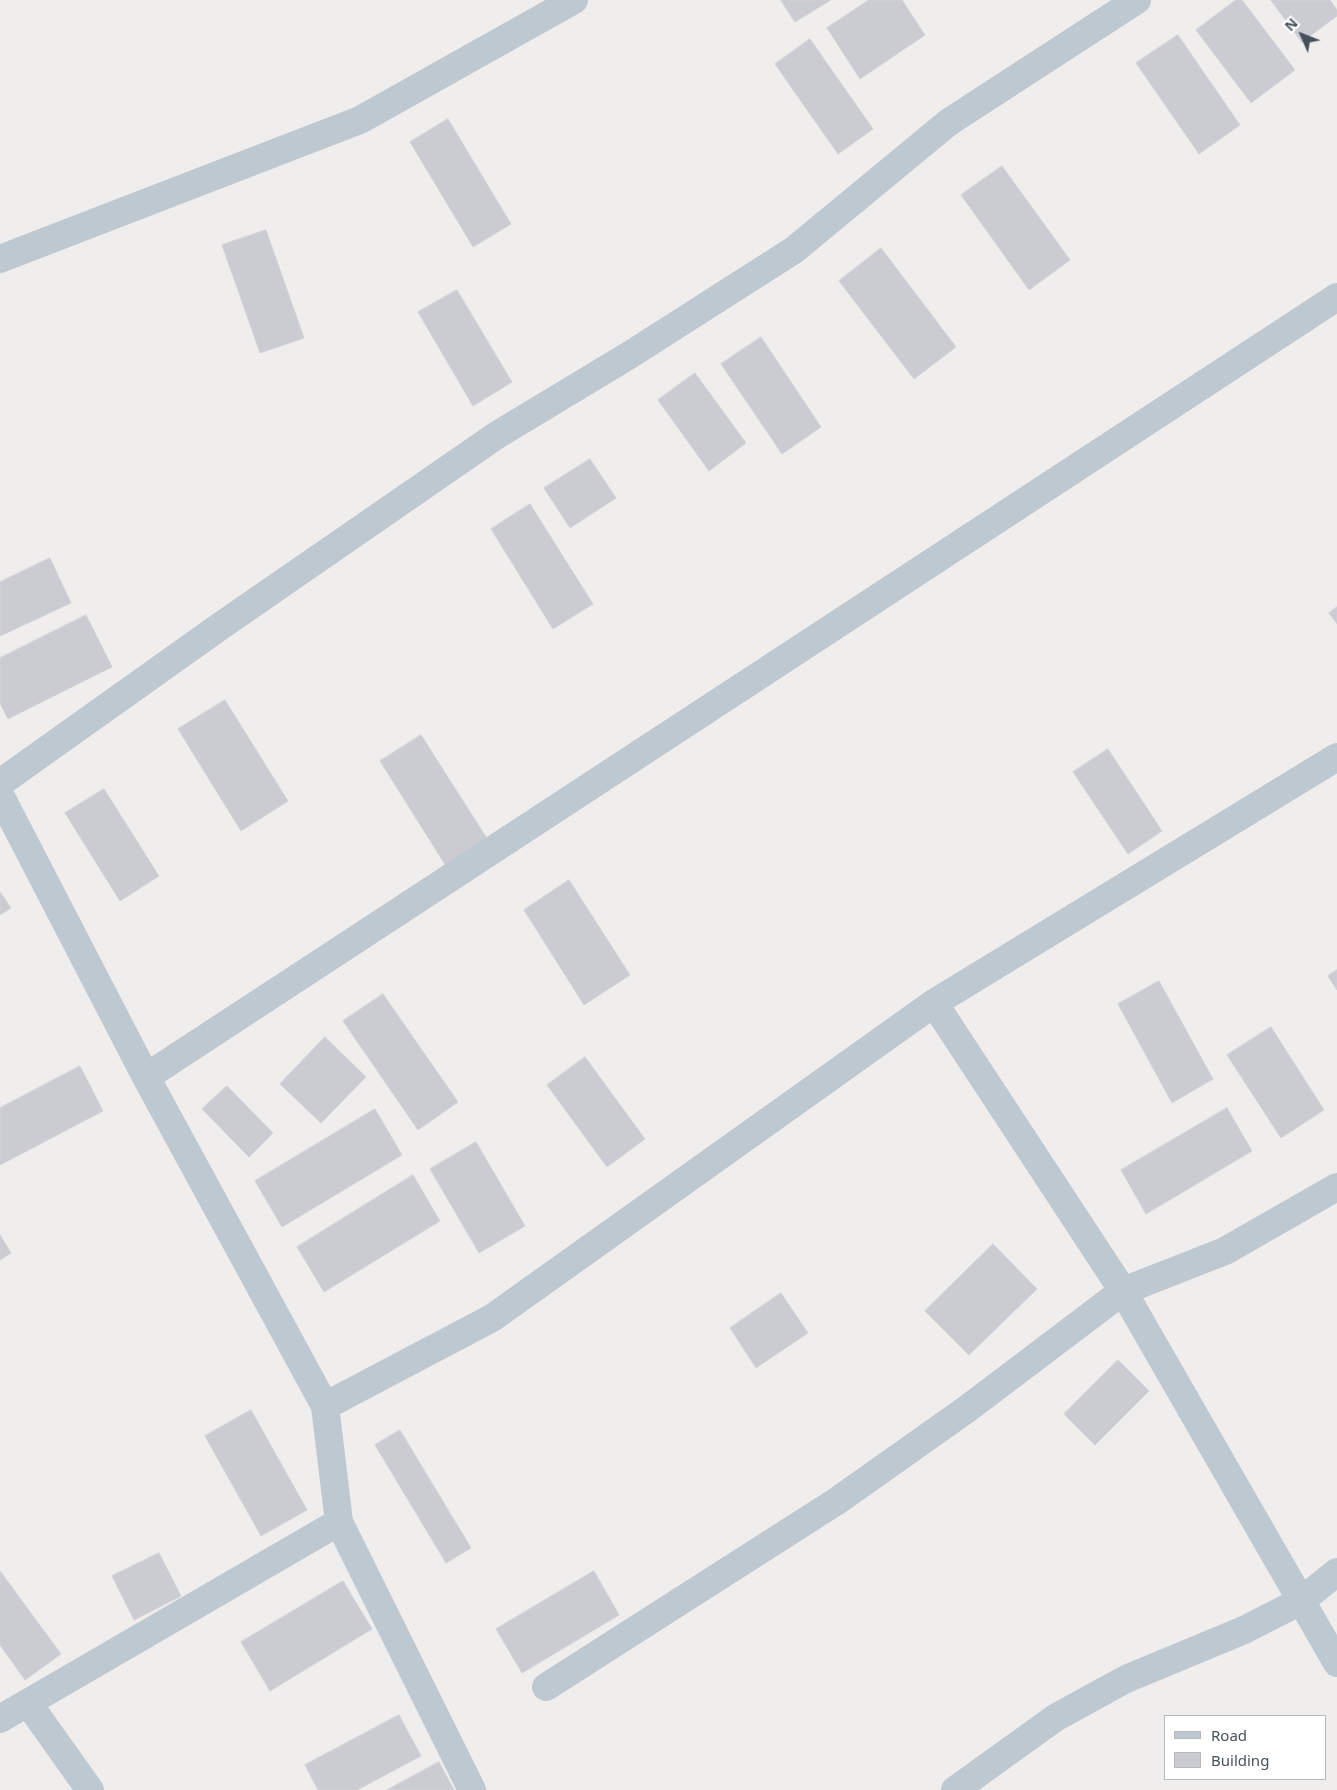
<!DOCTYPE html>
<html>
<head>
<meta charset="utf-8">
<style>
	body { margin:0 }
	#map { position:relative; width:1337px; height:1790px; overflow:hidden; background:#f0eded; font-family:"Noto Sans",sans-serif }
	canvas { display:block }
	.legend { position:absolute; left:1164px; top:1715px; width:162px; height:65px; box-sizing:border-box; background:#fff; border:1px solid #b5b9bd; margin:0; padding:6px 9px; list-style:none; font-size:15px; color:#45515b }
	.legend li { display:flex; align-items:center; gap:10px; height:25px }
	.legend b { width:25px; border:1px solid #b5b9bd }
	.north { position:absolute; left:1277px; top:10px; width:50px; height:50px; -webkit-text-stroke:4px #fff; paint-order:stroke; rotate:314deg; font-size:14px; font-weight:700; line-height:20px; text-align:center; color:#45515b }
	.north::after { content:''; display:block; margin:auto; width:18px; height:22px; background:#45515b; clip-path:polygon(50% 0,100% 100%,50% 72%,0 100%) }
</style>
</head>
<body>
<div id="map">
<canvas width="1337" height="1790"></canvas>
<ul class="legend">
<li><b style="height:6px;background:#bdc8d0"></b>Road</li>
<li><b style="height:14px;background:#caccd2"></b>Building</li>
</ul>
<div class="north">N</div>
</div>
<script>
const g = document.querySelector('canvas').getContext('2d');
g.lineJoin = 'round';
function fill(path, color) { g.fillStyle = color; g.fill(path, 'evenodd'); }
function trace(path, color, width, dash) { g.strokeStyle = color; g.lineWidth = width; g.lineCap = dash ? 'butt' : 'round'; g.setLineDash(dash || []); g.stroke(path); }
const building = new Path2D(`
	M781,0H831L795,22Z
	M869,0H902L925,35L860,79L827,28Z
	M1236,0H1242L1295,70L1251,103L1196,30Z
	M1271,0H1330L1337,10V16L1302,42Z
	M1178,35L1240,125L1199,154L1136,63Z
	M810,39L873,129L838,154L775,64Z
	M448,119L511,224L473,247L410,142Z
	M1002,166L1070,260L1029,290L961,195Z
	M266,230L304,338L260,353L222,245Z
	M881,248L956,347L914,379L839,281Z
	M457,290L512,382L473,406L418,312Z
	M761,337L821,427L782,454L721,364Z
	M695,373L746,443L709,471L658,400Z
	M590,459L616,498L570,528L544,488Z
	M530,504L593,604L553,629L491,529Z
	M50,558L71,603L0,636V582Z
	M1337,607V624L1329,613Z
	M86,615L112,667L8,719L0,703V658Z
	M225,700L288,801L241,831L178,729Z
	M421,735L488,840L446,866L380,761Z
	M1108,749L1162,831L1128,854L1073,772Z
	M104,789L159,876L120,901L65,813Z
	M569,880L630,975L584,1005L524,910Z
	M0,892L11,908L0,915Z
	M1337,970V990L1328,976Z
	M1159,981L1213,1079L1172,1103L1118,1004Z
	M383,994L458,1102L418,1130L343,1021Z
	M1271,1027L1324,1110L1281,1138L1227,1055Z
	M325,1037L366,1077L321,1123L280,1084Z
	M585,1057L645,1139L607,1167L547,1085Z
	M80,1066L103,1111L0,1165V1108Z
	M227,1086L273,1133L249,1157L202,1109Z
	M1227,1108L1252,1151L1146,1214L1121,1170Z
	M375,1109L402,1155L282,1227L255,1181Z
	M476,1142L525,1226L479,1253L430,1169Z
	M413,1175L440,1221L324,1292L297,1247Z
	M0,1235L11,1253L0,1260Z
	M993,1244L1037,1289L969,1355L925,1311Z
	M781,1293L808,1333L756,1368L730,1328Z
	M1118,1360L1149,1391L1095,1445L1064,1414Z
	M251,1410L307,1510L261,1536L205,1436Z
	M400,1430L471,1548L446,1563L375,1445Z
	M159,1553L181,1596L134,1620L112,1576Z
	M0,1571L61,1654L25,1680L0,1645Z
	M594,1571L619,1615L522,1673L496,1629Z
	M343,1581L372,1629L270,1691L241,1642Z
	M399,1715L421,1756L357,1790H318L305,1765Z
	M439,1762L454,1790H387Z`);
fill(building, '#caccd2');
trace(building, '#d1d3d9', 1);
trace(new Path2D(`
	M0,259L360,120L574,0
	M0,783L222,625L497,435L628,356L794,250L949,122L1137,0
	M0,795L146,1077L325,1406L339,1522L472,1790
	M934,1003L1123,1291L1337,1663
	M146,1077L1337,297
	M325,1406L492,1318L934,1003L1337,757
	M546,1687L837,1501L967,1409L1123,1291L1225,1251L1337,1187
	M28,1703L90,1790
	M0,1719L339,1522
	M955,1790L1055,1718L1126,1679L1244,1630L1301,1601L1337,1572`), '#bdc8d0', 28);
</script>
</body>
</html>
